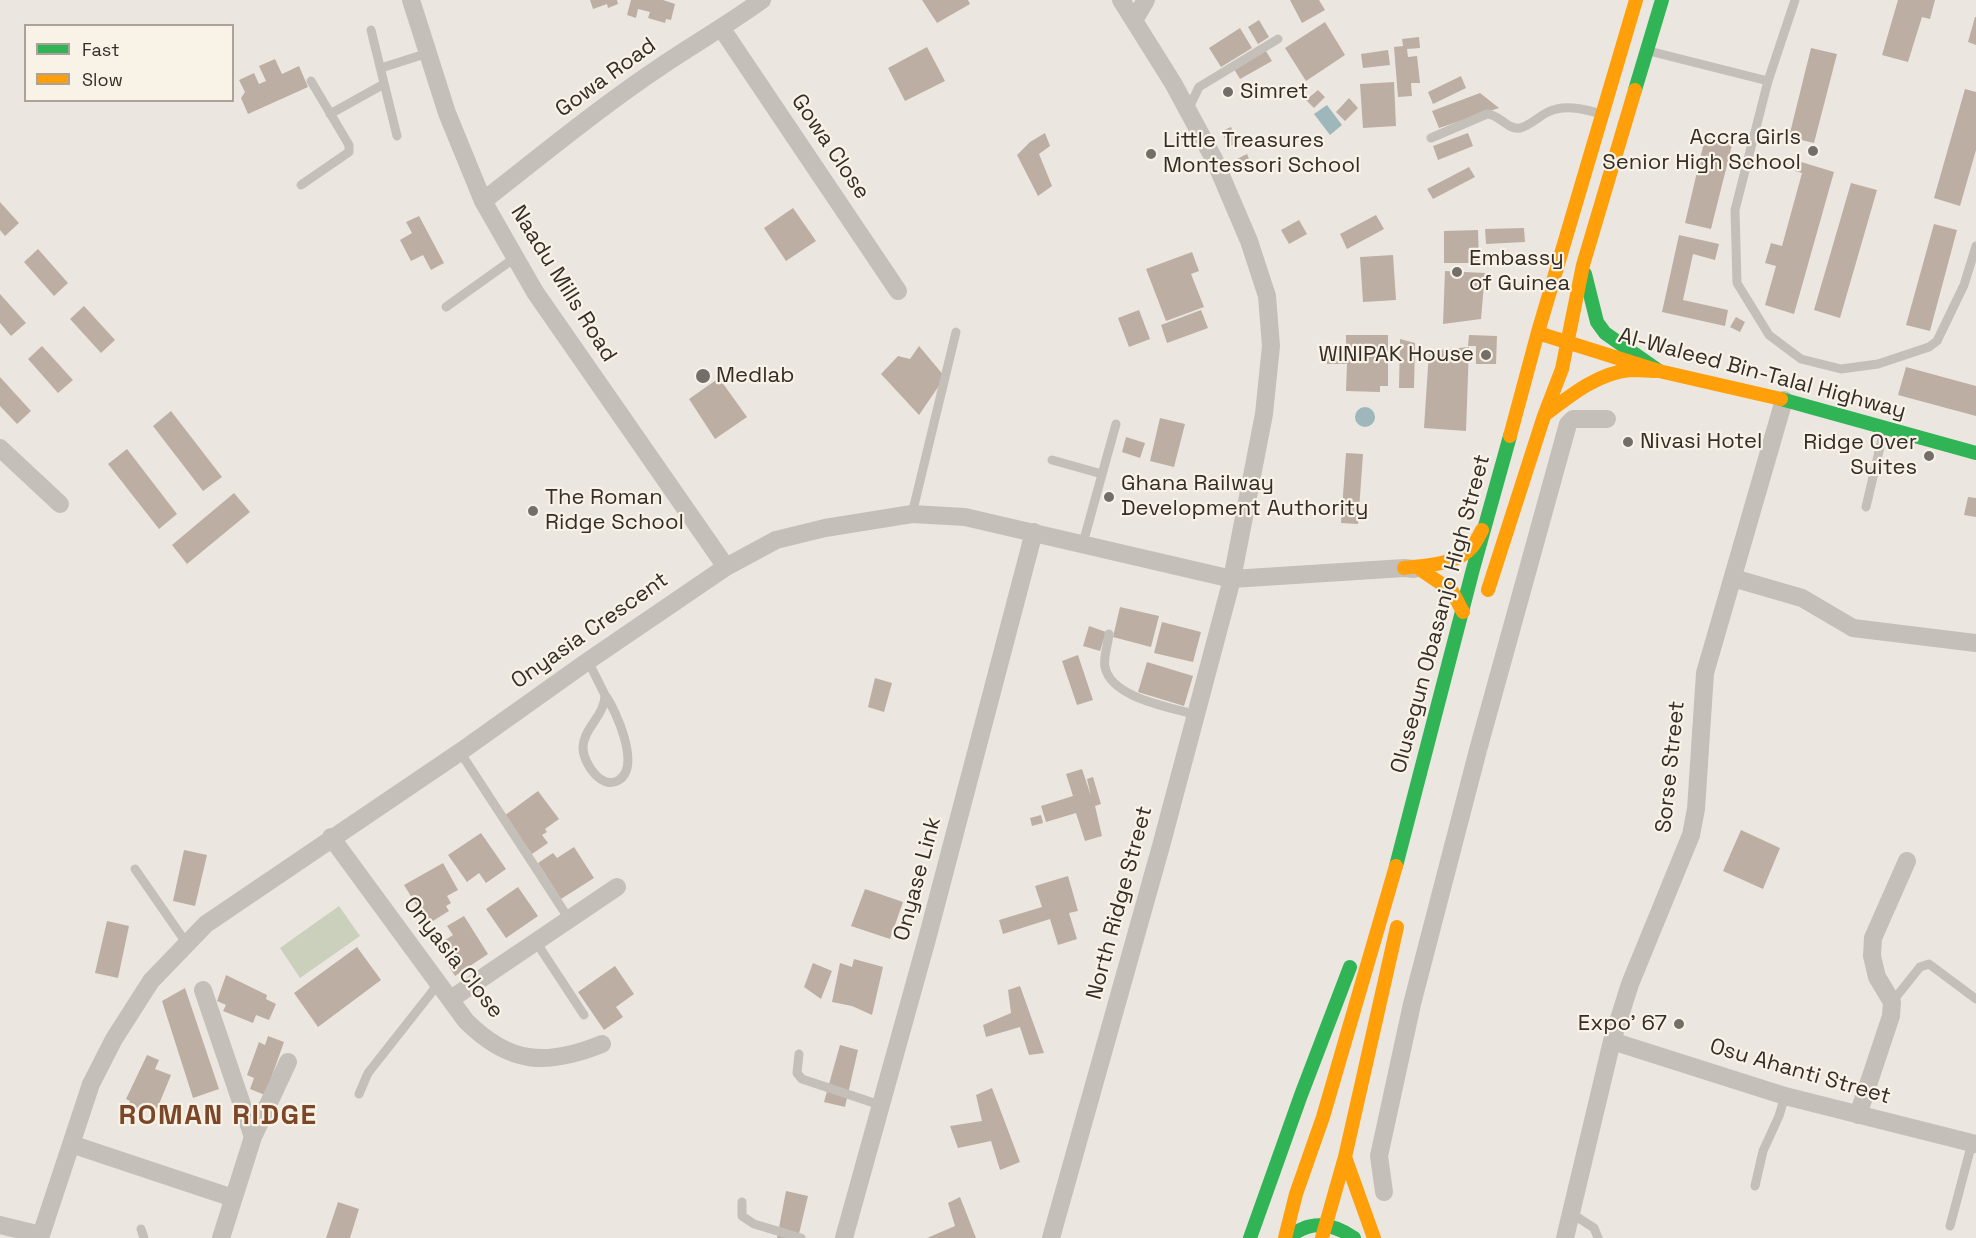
<!DOCTYPE html>
<html>
<head>
<meta charset="utf-8">
<style>
	body { margin:0 }
	#map { position:relative; width:1976px; height:1238px; overflow:hidden; background:#ebe7e0; font-family:"Space Grotesk",sans-serif }
	canvas { display:block }
	.legend { position:absolute; left:24px; top:24px; width:210px; height:78px; box-sizing:border-box; background:#f8f2e7; border:2px solid #aaa39b; margin:0; padding:8px 10px; list-style:none; font-size:18px; color:#342d28 }
	.legend li { display:flex; align-items:center; gap:12px; height:30px }
	.legend b { width:30px; border:2px solid #aaa39b }
</style>
</head>
<body>
<div id="map">
<canvas width="1976" height="1238"></canvas>
<ul class="legend">
<li><b style="height:8px;background:#30b455"></b>Fast</li>
<li><b style="height:8px;background:#ff9f0a"></b>Slow</li>
</ul>
</div>
<script>
const g = document.querySelector('canvas').getContext('2d');
g.lineJoin = 'round';
function fill(path, color) { g.fillStyle = color; g.fill(path, 'evenodd'); }
function trace(path, color, width, dash) { g.strokeStyle = color; g.lineWidth = width; g.lineCap = dash ? 'butt' : 'round'; g.setLineDash(dash || []); g.stroke(path); }
function drawText(font, color, halo, rows, align = 'center') {
  g.font = font + ' "Space Grotesk",sans-serif'; g.lineWidth = 4.5; g.setLineDash([]); g.textBaseline = 'middle'; g.strokeStyle = halo; g.fillStyle = color; for (const [text, x, y, turn = 0] of rows) {
    g.save(); g.translate(x, y); g.rotate((+turn || 0) * Math.PI / 180); g.textAlign = isNaN(turn) ? turn : align; if (halo) g.strokeText(text, 0, 0); g.fillText(text, 0, 0); g.restore();
  }
}
fill(new Path2D(`
	M339,906L360,936L300,978L280,948Z`), '#cad0bb');
fill(new Path2D(`
	M1327,105L1342,125L1330,135L1314,114Z
	M1355 417a10 10 0 1 1 20 0a10 10 0 1 1-20 0Z`), '#9eb7ba');
fill(new Path2D(`
	M590,0H617L618,4L608,8L607,4L593,9Z
	M631,0H663L675,4L671,20L666,19L665,23L648,18L650,12L638,9L636,18L627,15Z
	M922,0H968L970,4L937,23Z
	M1290,0H1319L1325,10L1302,23Z
	M1898,0H1935L1930,19L1922,17L1908,62L1882,55Z
	M1975,17H1976V45L1968,42Z
	M1259,20L1269,37L1258,44L1248,27Z
	M1325,22L1345,55L1306,81L1285,48Z
	M1240,28L1252,48L1221,67L1209,48Z
	M1419,37L1420,48L1407,49L1408,57L1417,56L1420,83H1411L1412,96L1398,97L1394,47L1403,46L1402,39Z
	M927,47L945,81L905,101L888,68Z
	M1811,48L1837,54L1814,143L1789,137Z
	M1388,50L1390,65L1363,68L1361,54Z
	M1266,51L1272,61L1240,79L1234,69Z
	M275,59L282,74L299,66L308,87L248,114L241,98L245,92L239,80L254,73L259,84L266,81L259,66Z
	M1461,76L1466,88L1433,104L1428,92Z
	M1394,82L1396,126L1363,128L1360,84Z
	M1965,89L1976,92V150L1960,206L1934,198Z
	M1318,90L1325,97L1314,108L1306,100Z
	M1480,93L1499,108L1439,128L1432,111Z
	M1349,98L1358,108L1345,121L1336,112Z
	M1231,127L1238,143L1228,147L1222,131Z
	M1045,133L1050,146L1039,154L1052,186L1038,196L1017,155L1030,142Z
	M1468,133L1473,146L1438,160L1433,146Z
	M1705,138L1732,145L1711,229L1685,223Z
	M1247,154L1252,166L1242,170L1237,159Z
	M1798,161L1834,172L1794,314L1765,305L1776,266L1765,263L1771,243L1782,246L1802,173L1795,171Z
	M1469,167L1475,177L1433,199L1427,189Z
	M1851,183L1877,190L1840,318L1814,310Z
	M0,202L19,223L5,236L0,230Z
	M793,208L816,241L786,261L764,228Z
	M1376,215L1384,229L1347,249L1340,234Z
	M419,216L444,263L431,270L423,255L411,261L400,240L412,233L406,222Z
	M1299,220L1307,234L1289,244L1281,230Z
	M1934,224L1957,230L1930,331L1906,325Z
	M1524,228L1525,242L1486,244L1485,229Z
	M1478,230L1479,263H1444V231Z
	M1679,235L1719,244L1715,260L1693,254L1683,300L1728,310L1725,326L1662,312Z
	M38,249L68,283L54,296L24,262Z
	M1192,252L1199,271L1191,274L1204,307L1166,321L1146,269Z
	M1393,255L1396,300L1363,302L1360,257Z
	M1445,271L1485,273L1481,319L1443,324Z
	M0,294L26,323L11,336L0,323Z
	M84,306L115,340L101,353L70,319Z
	M1139,310L1150,339L1129,347L1118,318Z
	M1201,310L1208,328L1167,343L1161,325Z
	M1736,317L1745,322L1740,332L1730,327Z
	M1346,335H1388V386H1380V392L1346,391L1347,364H1327V350H1346Z
	M1469,335L1497,336L1496,364H1476V346H1468Z
	M1400,339L1415,343L1414,388H1399Z
	M42,346L73,380L58,393L28,359Z
	M919,346L945,377L919,415L881,374L898,356L910,359Z
	M1469,347L1466,431L1424,428L1429,351Z
	M1906,367L1976,386V416L1898,395Z
	M0,377L31,411L17,424L0,406Z
	M719,378L747,417L715,439L689,399Z
	M171,411L222,477L203,491L153,426Z
	M1160,418L1185,424L1174,467L1150,461Z
	M1126,437L1145,443L1140,458L1122,452Z
	M127,449L177,514L159,529L108,464Z
	M1346,453L1363,454L1358,524L1341,523Z
	M234,493L250,512L187,564L172,545Z
	M1968,497L1976,498V517L1964,515Z
	M1120,607L1159,616L1151,647L1113,637Z
	M1162,622L1201,632L1193,662L1154,653Z
	M1089,626L1106,632L1100,651L1083,646Z
	M1078,655L1093,700L1077,705L1062,661Z
	M1147,662L1193,676L1184,706L1138,692Z
	M875,678L892,683L884,712L868,707Z
	M1082,769L1091,796L1087,779L1093,777L1101,804L1095,806L1102,836L1085,841L1076,813L1046,822L1041,806L1073,796L1066,774Z
	M538,791L559,819L545,829L547,832L542,835L548,843L532,854L504,816Z
	M1041,815L1043,823L1032,826L1030,818Z
	M1741,830L1780,848L1763,889L1723,871Z
	M481,833L506,869L486,883L479,873L467,882L448,855Z
	M574,847L594,878L561,899L538,863L553,853L557,858Z
	M184,850L207,855L195,906L173,901Z
	M443,863L458,890L447,896L451,903L446,906L449,911L428,924L404,885Z
	M1068,876L1078,911L1069,913L1077,939L1058,945L1050,919L1003,934L999,920L1042,907L1035,886Z
	M518,887L538,916L506,938L486,909Z
	M865,889L903,902L890,939L851,926Z
	M464,916L488,954L455,976L436,946L453,935L447,926Z
	M107,921L129,926L118,978L95,973Z
	M357,947L381,980L318,1027L294,993Z
	M854,959L883,967L872,1015L852,1006L832,1002L840,963L852,967Z
	M813,963L832,971L821,999L804,987Z
	M615,966L634,994L616,1007L623,1017L604,1030L578,992Z
	M226,975L267,995L266,999L276,1004L269,1020L256,1015L253,1023L223,1011L226,1005L217,1001Z
	M1020,986L1044,1053L1029,1055L1020,1027L986,1037L983,1025L1011,1013L1008,990Z
	M185,988L219,1089L193,1098L162,1001Z
	M268,1036L284,1042L265,1095L250,1089L254,1078L247,1075L259,1042L265,1045Z
	M840,1045L858,1050L845,1107L824,1102Z
	M147,1055L159,1060L155,1069L171,1075L157,1109L146,1104L141,1115L127,1109L130,1101L126,1099Z
	M992,1088L1020,1162L1000,1170L991,1141L958,1148L950,1126L982,1121L976,1095Z
	M786,1191L808,1196L798,1238H777Z
	M960,1197L976,1238H927L955,1226L948,1203Z
	M338,1202L359,1209L350,1238H326Z`), '#bdaea3');
trace(new Path2D(`
	M371,30L397,136
	M1649,51L1768,81L1795,0
	M381,68L428,53
	M1768,81L1735,210L1737,283L1769,335L1801,359L1841,369L1878,364L1929,347L1937,341L1964,285L1976,246
	M1188,110L1199,87L1278,39
	M330,114L384,84
	M1431,138L1487,114C1499,114 1507,130 1520,128C1530,126 1539,116 1548,112C1564,104 1583,109 1599,113
	M301,185L349,152V145L311,81
	M446,307L516,257
	M1052,460L1102,474
	M1866,507L1884,430
	M912,514L956,332
	M1083,543L1116,424
	M1109,634C1108,644 1103,658 1105,667C1111,698 1170,707 1197,715
	M588,661L605,695
	M605,695C616,710 641,766 619,780C602,791 584,764 583,749C582,729 605,716 605,695Z
	M460,752L569,919
	M135,869L187,944
	M536,942L584,1015
	M1892,1002L1920,967L1929,964L1976,999
	M799,1054L797,1073L802,1079L880,1105
	M359,1094L368,1073L439,983
	M1755,1186L1763,1151L1779,1116L1785,1096
	M742,1202V1216L754,1224L801,1238
	M1571,1213L1594,1228L1598,1238
	M1950,1226L1972,1143
	M141,1229L144,1238`), '#c4bfb9', 9);
trace(new Path2D(`
	M411,0L447,113L483,201L535,292L726,567
	M1134,20L1146,0
	M722,29L898,291
	M483,201C542,155 600,107 663,65C696,43 730,23 762,0
	M0,448L60,504
	M1733,578L1802,598L1853,628L1976,643
	M331,837L466,1021C510,1065 547,1066 602,1044
	M203,990L253,1137
	M451,999L617,887
	M1612,1041L1785,1096L1976,1144
	M1858,1115L1891,1016L1892,1002L1877,977L1872,956L1873,938L1907,861
	M71,1144L233,1198
	M1384,1192L1379,1156L1412,1004L1478,750L1568,424L1573,419H1607
	M0,1225L41,1235
	M40,1238L91,1084L114,1039L151,981L206,924L460,752L588,661L726,567L776,540L825,528L912,514L965,517L1232,579L1404,568L1414,569
	M221,1238L253,1137L288,1062
	M844,1238L927,939L1034,532
	M1051,1238L1161,846L1232,579L1264,414L1271,346L1267,296L1249,241L1214,159L1173,83L1121,0
	M1565,1238L1612,1041L1630,984L1691,835L1696,809L1705,673L1784,400`), '#c4bfb9', 18);
trace(new Path2D(`
	M1635,90L1662,0
	M1585,274L1597,322L1605,333L1659,371
	M1781,399L1976,453
	M1396,866L1473,569L1510,436
	M1250,1238L1301,1095L1350,967
	M1289,1238C1309,1219 1333,1223 1354,1238`), '#30b455', 14);
trace(new Path2D(`
	M1538,333L1659,371L1781,399
	M1546,414C1571,395 1598,373 1630,370C1640,370 1649,371 1659,371
	M1510,436L1538,332L1636,0
	M1404,568C1426,565 1457,565 1472,547C1476,542 1479,536 1482,530
	M1421,570L1452,591L1463,612
	M1488,590L1544,416L1562,369L1583,265L1635,90
	M1345,1157L1374,1238
	M1285,1238L1296,1194L1323,1117L1396,866
	M1322,1238L1345,1157L1397,927`), '#ff9f0a', 14);
for (const [x, y, r, color] of [
	[1228,92,6,"#746e68"],
	[1813,151,6,"#746e68"],
	[1151,154,6,"#746e68"],
	[1457,272,6,"#746e68"],
	[1486,355,6,"#746e68"],
	[703,376,8,"#746e68"],
	[1628,442,6,"#746e68"],
	[1929,456,6,"#746e68"],
	[1109,497,6,"#746e68"],
	[533,511,6,"#746e68"],
	[1679,1024,6,"#746e68"]
]) { const dot = new Path2D(); dot.arc(x, y, r, 0, 2 * Math.PI); g.fillStyle = color; g.fill(dot); trace(dot, '#f8f2e7', 2); }
drawText('22px', '#342d28', '#f8f2e7', [
	["Gowa Road",606,78,-36],
	["Gowa Close",830,147,56],
	["Naadu Mills Road",563,284,58],
	["Al-Waleed Bin-Talal Highway",1762,374,15],
	["Olusegun Obasanjo High Street",1441,614,-75],
	["Onyasia Crescent",590,631,-35],
	["Sorse Street",1671,767,-84],
	["Onyase Link",918,879,-75],
	["North Ridge Street",1120,903,-75],
	["Onyasia Close",453,958,52],
	["Osu Ahanti Street",1800,1072,16]
]);
drawText('22px', '#342d28', '#f8f2e7', [
	["Simret",1240,92],
	["Accra Girls",1801,138,"right"],
	["Senior High School",1801,163,"right"],
	["Little Treasures",1163,141],
	["Montessori School",1163,166],
	["Embassy",1469,259],
	["of Guinea",1469,284],
	["WINIPAK House",1474,355,"right"],
	["Medlab",716,376],
	["Nivasi Hotel",1640,442],
	["Ridge Over",1917,443,"right"],
	["Suites",1917,468,"right"],
	["Ghana Railway",1121,484],
	["Development Authority",1121,509],
	["The Roman",545,498],
	["Ridge School",545,523],
	["Expo' 67",1667,1024,"right"]
], 'left');
g.letterSpacing = '1.5px';
drawText('bold 28px', '#7c4628', '#f8f2e7', [
	["ROMAN RIDGE",218,1116]
]);
g.letterSpacing = '0px';
</script>
</body>
</html>
